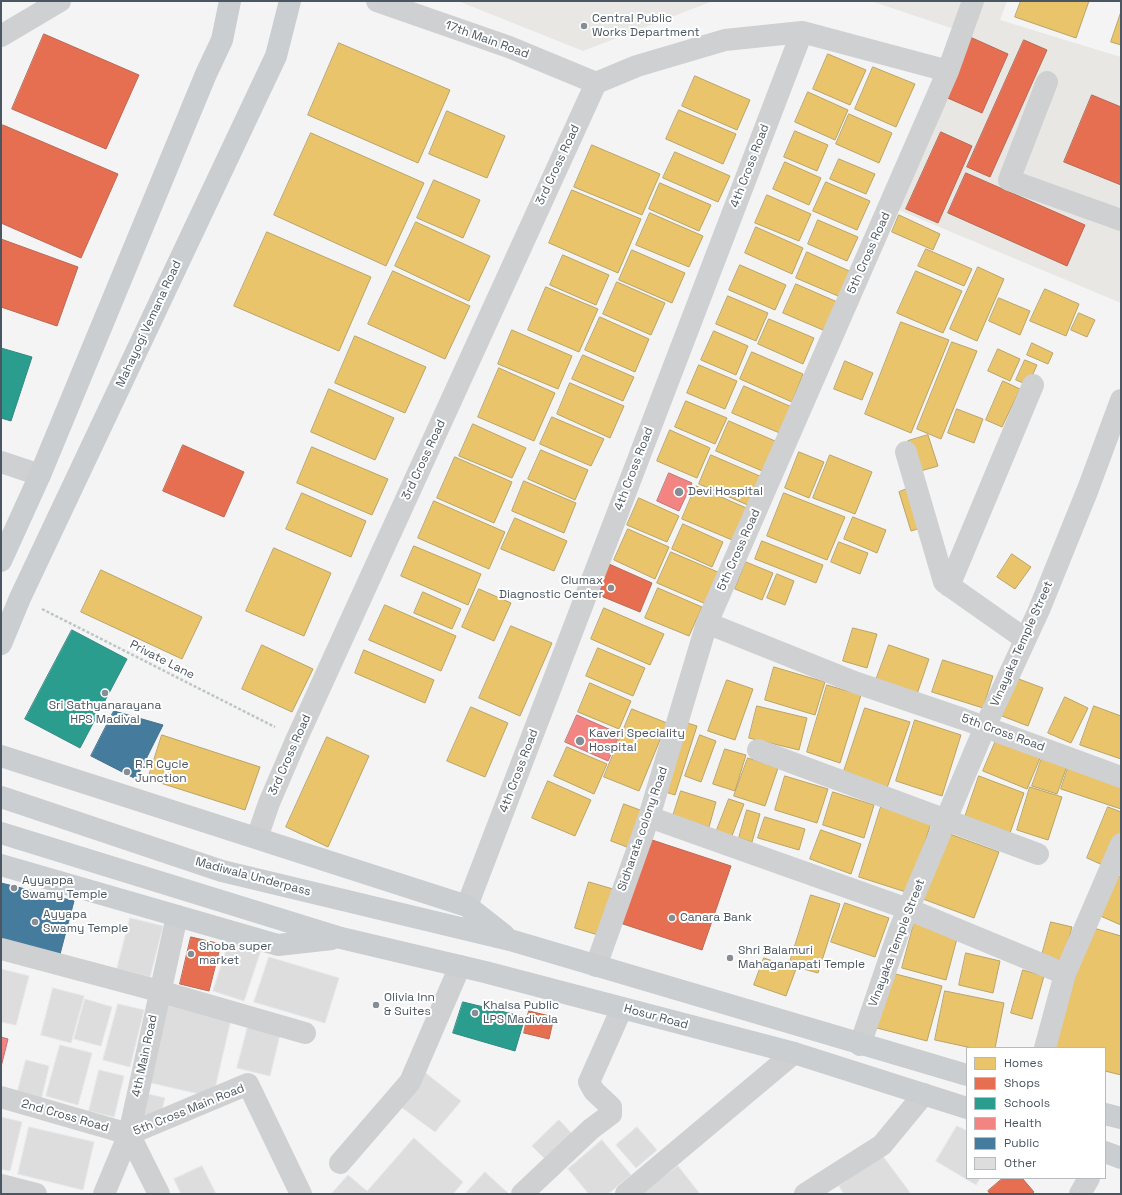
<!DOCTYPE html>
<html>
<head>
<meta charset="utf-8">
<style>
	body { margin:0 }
	#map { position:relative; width:1122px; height:1195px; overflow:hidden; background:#f4f4f4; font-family:"Space Grotesk",sans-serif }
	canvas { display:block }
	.frame { position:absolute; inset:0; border:2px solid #4a5661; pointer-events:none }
	.legend { position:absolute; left:966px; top:1047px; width:140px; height:132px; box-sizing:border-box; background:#fff; border:1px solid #b7bbc0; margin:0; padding:5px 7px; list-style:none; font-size:12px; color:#4a5661 }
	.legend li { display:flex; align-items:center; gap:8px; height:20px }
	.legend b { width:20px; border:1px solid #b7bbc0 }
</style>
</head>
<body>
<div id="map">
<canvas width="1122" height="1195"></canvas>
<div class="frame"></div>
<ul class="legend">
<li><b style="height:11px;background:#e9c46a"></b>Homes</li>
<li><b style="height:11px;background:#e76f51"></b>Shops</li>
<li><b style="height:11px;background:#2a9d8f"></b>Schools</li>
<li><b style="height:11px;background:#f28482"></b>Health</li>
<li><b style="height:11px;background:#457b9d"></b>Public</li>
<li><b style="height:11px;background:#ddddde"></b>Other</li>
</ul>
</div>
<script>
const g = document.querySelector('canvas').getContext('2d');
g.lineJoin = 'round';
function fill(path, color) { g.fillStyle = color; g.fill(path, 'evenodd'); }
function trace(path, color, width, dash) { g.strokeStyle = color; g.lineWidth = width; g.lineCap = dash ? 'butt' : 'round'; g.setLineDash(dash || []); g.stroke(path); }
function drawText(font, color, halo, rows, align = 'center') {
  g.font = font + ' "Space Grotesk",sans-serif'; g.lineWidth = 4; g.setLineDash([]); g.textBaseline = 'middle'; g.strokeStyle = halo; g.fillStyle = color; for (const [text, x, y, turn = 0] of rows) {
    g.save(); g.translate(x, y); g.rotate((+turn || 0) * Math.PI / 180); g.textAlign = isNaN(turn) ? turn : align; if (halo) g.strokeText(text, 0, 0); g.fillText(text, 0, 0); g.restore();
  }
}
fill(new Path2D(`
	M458,1H713L583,51Z
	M871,1H1007L1000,20L1121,57V303L894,208L966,33Z`), '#e8e7e3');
const homes = new Path2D(`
	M1021,1H1089L1076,38L1015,17Z
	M1121,12V45L1111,42Z
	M339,43L450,90L418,163L308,115Z
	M828,54L866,70L850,105L813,89Z
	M873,67L915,84L896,127L855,109Z
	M695,76L750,100L737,130L682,106Z
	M808,92L848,110L835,140L795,122Z
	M679,110L736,134L723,164L666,139Z
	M447,111L505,136L487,178L429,154Z
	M849,114L892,133L879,163L836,144Z
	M795,131L828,145L817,171L784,157Z
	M311,133L424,183L386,266L274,215Z
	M592,145L660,174L642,215L574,187Z
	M675,152L730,176L718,202L663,178Z
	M839,159L875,174L866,194L830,179Z
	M785,162L821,178L809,205L773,189Z
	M434,180L480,200L463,238L417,218Z
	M826,182L870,201L857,230L813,211Z
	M660,183L711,205L699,231L649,209Z
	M572,190L641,219L618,273L549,243Z
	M767,195L811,214L799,241L755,223Z
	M650,213L703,236L689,267L636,245Z
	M899,215L940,234L933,250L892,232Z
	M818,220L858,237L847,261L808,244Z
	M416,222L490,256L469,301L395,266Z
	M756,227L803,248L792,274L745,253Z
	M267,232L371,277L339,351L234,306Z
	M926,249L972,269L964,286L918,266Z
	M632,250L685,273L672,303L619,280Z
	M807,252L856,274L845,299L796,278Z
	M563,255L609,275L596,305L550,285Z
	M740,265L786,285L775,310L729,290Z
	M978,267L1004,279L977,341L950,329Z
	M393,271L470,306L445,359L368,324Z
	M916,271L962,291L943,333L897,313Z
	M617,282L665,303L651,335L603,314Z
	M796,284L842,304L830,333L783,313Z
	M546,287L598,309L579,352L528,330Z
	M1045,289L1079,304L1066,336L1030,321Z
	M728,296L768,313L756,341L716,324Z
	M999,298L1030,311L1020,335L989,321Z
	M1079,313L1095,320L1087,337L1071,330Z
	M600,317L649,339L635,372L585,350Z
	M769,319L814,338L803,364L758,344Z
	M901,322L949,340L911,433L865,414Z
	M512,330L572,356L558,389L498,364Z
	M714,331L748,346L736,375L701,360Z
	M355,336L426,367L405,413L335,383Z
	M952,342L977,351L941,439L917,429Z
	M1032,343L1053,353L1048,364L1027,355Z
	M998,349L1020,359L1010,381L988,371Z
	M752,352L803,374L792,402L740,379Z
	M583,355L634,377L623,401L572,379Z
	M1025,360L1037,365L1028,385L1016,380Z
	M845,361L873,373L862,400L834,389Z
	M699,365L737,381L725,409L687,393Z
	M499,368L555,393L534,441L478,417Z
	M1003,381L1020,389L1002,427L986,420Z
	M570,383L624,406L610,438L557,414Z
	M744,386L794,408L782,434L732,413Z
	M329,389L394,418L375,460L311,432Z
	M686,401L727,418L715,444L675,427Z
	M957,409L983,419L974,443L948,433Z
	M552,417L604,439L591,466L540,444Z
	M729,421L782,444L769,474L716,451Z
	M473,424L526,448L512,478L459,456Z
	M670,430L710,448L697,478L657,461Z
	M928,435L938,466L917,472L908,441Z
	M312,447L388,479L372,515L297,483Z
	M541,450L588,470L575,500L528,479Z
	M799,452L824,462L809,498L785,488Z
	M711,455L762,477L750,506L699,484Z
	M830,455L872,472L855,514L813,498Z
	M455,457L512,482L494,523L437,498Z
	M524,481L576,503L564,533L512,511Z
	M696,486L751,510L737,542L682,519Z
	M912,487L924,527L911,531L899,492Z
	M302,493L366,521L351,557L286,529Z
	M784,493L845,517L827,560L767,536Z
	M639,498L679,516L667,542L627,525Z
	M434,501L505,532L489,569L418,538Z
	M853,517L886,530L877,553L844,539Z
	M515,518L567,541L554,571L501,549Z
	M683,524L723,542L712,567L672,549Z
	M628,529L669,547L655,579L614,560Z
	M762,541L823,565L816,583L755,559Z
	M839,542L868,553L860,574L831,562Z
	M414,546L481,574L468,605L401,576Z
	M274,548L331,573L304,636L246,611Z
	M671,552L720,573L706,604L657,583Z
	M1012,554L1031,567L1015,589L997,577Z
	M746,562L773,573L762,600L735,589Z
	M101,570L202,617L182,659L81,612Z
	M777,574L794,581L785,605L767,598Z
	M658,588L702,607L689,636L645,618Z
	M479,589L511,603L494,641L462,627Z
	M423,592L461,609L452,629L414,613Z
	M385,605L456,636L441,671L369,640Z
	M604,608L664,634L650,665L591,639Z
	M511,626L552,643L520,716L479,698Z
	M853,628L877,634L867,668L843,661Z
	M262,645L313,669L292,712L242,689Z
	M889,645L929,659L917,694L876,680Z
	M598,648L645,668L633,696L586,676Z
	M364,650L434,680L425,703L355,673Z
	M943,660L993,676L983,708L932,692Z
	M774,667L825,682L815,715L765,700Z
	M1016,678L1043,688L1028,726L1002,716Z
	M727,680L753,689L735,740L708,731Z
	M590,683L631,701L619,729L578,712Z
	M827,685L861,695L840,763L807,752Z
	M1065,697L1088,708L1071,743L1048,733Z
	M757,706L807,718L799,750L749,738Z
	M1094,706L1121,716V759L1080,745Z
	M471,707L508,723L485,777L447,761Z
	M865,708L910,722L887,788L843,774Z
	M632,709L667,723L639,791L604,777Z
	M915,720L961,735L942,796L896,781Z
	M681,721L697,726L675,795L659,790Z
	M162,735L260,767L245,810L148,779Z
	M700,735L716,741L701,782L685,776Z
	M327,737L369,756L328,847L286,827Z
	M997,738L1041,756L1027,789L983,771Z
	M567,747L607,764L594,794L554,776Z
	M725,749L746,755L735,791L713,784Z
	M748,758L778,768L765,806L734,796Z
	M1042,758L1067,766L1057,794L1032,786Z
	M1069,765L1121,783V809L1061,789Z
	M785,776L828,789L817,823L775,810Z
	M979,776L1024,793L1010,833L965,817Z
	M548,781L591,800L575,836L532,818Z
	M1030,787L1062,797L1048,840L1017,830Z
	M681,791L716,802L709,827L673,816Z
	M833,792L874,805L864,838L823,825Z
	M729,799L744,804L730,841L715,835Z
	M624,804L648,813L635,850L611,841Z
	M881,807L931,823L909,893L859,877Z
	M1108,807L1121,812V840L1109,868L1087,858Z
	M747,810L760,814L752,842L739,838Z
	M765,817L805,829L799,850L758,838Z
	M821,830L861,844L851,874L810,859Z
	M947,833L999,852L974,918L923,899Z
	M1115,874L1121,877V925L1098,915Z
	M589,882L613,889L598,935L575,928Z
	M811,895L840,904L818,973L789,965Z
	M845,903L889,918L875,957L831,942Z
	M915,920L959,931L946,980L902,968Z
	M1051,922L1072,927L1063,961L1042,955Z
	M1090,927L1121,936V1075L1105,1071V1048H1055Z
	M966,953L1000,961L993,993L959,985Z
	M764,958L796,969L786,996L754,985Z
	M1023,970L1044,976L1032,1019L1011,1013Z
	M888,972L942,986L927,1041L873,1027Z
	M945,991L1004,1003L995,1048H972L935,1040Z`);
fill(homes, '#e9c46a');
trace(homes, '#b9a367', 1);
const shops = new Path2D(`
	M44,34L139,75L106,149L12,109Z
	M970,37L1008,54L982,113L943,96Z
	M1024,40L1047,50L990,177L967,167Z
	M1092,95L1121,107V185L1064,162Z
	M3,125L118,174L81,258L1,223V129Z
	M941,132L972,146L938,223L906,209Z
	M966,173L1085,225L1067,266L948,213Z
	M1,239L78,267L57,326L1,307Z
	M183,445L244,472L224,517L163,491Z
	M609,564L652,583L640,612L596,594Z
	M643,837L731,866L702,950L614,921Z
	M191,937L221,944L209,991L180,984Z
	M529,1011L554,1017L549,1039L524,1033Z
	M1003,1178H1022L1034,1192L1031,1194H990L988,1191Z`);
fill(shops, '#e76f51');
trace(shops, '#b86856', 1);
const schools = new Path2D(`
	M1,348L32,357L11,421L1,418Z
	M72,630L127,659L80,748L25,719Z
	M463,1002L525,1017L515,1051L453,1033Z`);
fill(schools, '#2a9d8f');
trace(schools, '#348881', 1);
const health = new Path2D(`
	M669,473L692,483L679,511L657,501Z
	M577,715L620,734L608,761L565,742Z
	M1,1037L8,1039L1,1067Z`);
fill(health, '#f28482');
trace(health, '#c07678', 1);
const public = new Path2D(`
	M114,711L163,725L136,779L91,756Z
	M1,883L74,901L59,958L1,944Z`);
fill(public, '#457b9d');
trace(public, '#46708b', 1);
const building = new Path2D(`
	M130,918L163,926L150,977L117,969Z
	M230,939L261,950L244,1001L213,991Z
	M269,957L339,978L325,1023L254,1002Z
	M1,969L29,976L16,1025L1,1022Z
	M53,988L84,996L71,1043L41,1035Z
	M85,999L112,1007L101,1046L74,1039Z
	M165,1003L231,1019L213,1097L147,1082Z
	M118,1004L144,1010L130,1067L103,1060Z
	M248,1026L280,1034L270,1076L237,1068Z
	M60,1045L92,1053L78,1105L46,1096Z
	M26,1060L49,1066L41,1100L17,1094Z
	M99,1070L124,1076L114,1117L89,1111Z
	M423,1071L461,1101L435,1132L397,1104Z
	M144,1093L165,1098L159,1120L138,1115Z
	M1,1117L22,1122L10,1171L1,1169Z
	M559,1120L578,1140L551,1165L532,1146Z
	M957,1126L967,1131V1178H980L976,1185L936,1161Z
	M29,1127L94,1142L83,1190L18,1174Z
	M637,1127L657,1150L636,1168L616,1145Z
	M414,1138L463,1182L453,1194H331L348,1175L367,1191Z
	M602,1140L631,1175L608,1194H589L568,1169Z
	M882,1155L911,1194H844L839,1186Z
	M202,1166L216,1194H181L174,1179Z
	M678,1166L700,1194H640Z
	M485,1172L509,1194H465Z`);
fill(building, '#ddddde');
trace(building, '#e5e6e7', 1);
trace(new Path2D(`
	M42,609L275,727`), '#bcc7c4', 2.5, [3, 2]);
trace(new Path2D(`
	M377,1L509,47L596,83
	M973,1L948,71L707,623L854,682L963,719L1121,777
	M1,36L60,1
	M1047,82L1009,180L1121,220
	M596,83L637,66L725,40L802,32L948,71
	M906,452L944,582L1025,639
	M1,462L40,475
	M949,586L1033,385
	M758,750L1038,854
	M649,817L908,909L1065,974
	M257,838L269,803L297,738L596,83
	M467,906L802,32
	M1,949L159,991L305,1033
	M596,966L649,817L707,623
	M860,1045L899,931L985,727L1039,610L1088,489L1121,400
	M1045,1048L1065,974L1121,844
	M1,1097L129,1134
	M129,1134L248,1084L301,1194
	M129,1134L159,1194
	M340,1163L410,1082L460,966
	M1,1185L36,1194
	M104,1194L129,1134L177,916
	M522,1194L591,1129L611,1114V1107L594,1091L589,1082L622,1008
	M626,1194L794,1053
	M805,1194L882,1145L924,1094
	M1080,1194L1089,1178`), '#ced0d2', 22);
trace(new Path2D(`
	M1,561L40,475L206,74L222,40L230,1
	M1,644L20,598L276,56L290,1
	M1,756L467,906L504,935
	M1,797L222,871L510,940L967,1075
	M1,833L341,938L485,972L794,1053L967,1108
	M1,865L278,945L332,939
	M1105,1114L1121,1118
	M1105,1152L1121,1158`), '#caced1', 22);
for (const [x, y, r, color] of [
	[584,26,4,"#868d94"],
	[679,492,5,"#868d94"],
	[611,588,4,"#868d94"],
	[105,693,4,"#868d94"],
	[580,741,5,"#868d94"],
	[127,772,4,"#868d94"],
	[14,888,4,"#868d94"],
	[672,918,4,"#868d94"],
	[35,922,4,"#868d94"],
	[191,954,4,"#868d94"],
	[730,958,4,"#868d94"],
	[376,1005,4,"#868d94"],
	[475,1013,4,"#868d94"]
]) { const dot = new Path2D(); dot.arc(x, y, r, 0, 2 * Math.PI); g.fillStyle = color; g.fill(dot); trace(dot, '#fff', 1.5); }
drawText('12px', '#4a5661', '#fff', [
	["Central Public",592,19],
	["Works Department",592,33],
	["Devi Hospital",688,492],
	["Clumax",603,581,"right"],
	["Diagnostic Center",603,595,"right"],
	["Sri Sathyanarayana",105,706,"center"],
	["HPS Madival",105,720,"center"],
	["Kaveri Speciality",589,734],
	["Hospital",589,748],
	["R.R Cycle",135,765],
	["Junction",135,779],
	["Ayyappa",22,881],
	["Swamy Temple",22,895],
	["Ayyapa",43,915],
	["Swamy Temple",43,929],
	["Canara Bank",680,918],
	["Shoba super",199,947],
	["market",199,961],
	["Shri Balamuri",738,951],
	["Mahaganapati Temple",738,965],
	["Olivia Inn",384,998],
	["& Suites",384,1012],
	["Khalsa Public",483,1006],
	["LPS Madivala",483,1020]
], 'left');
drawText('12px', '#4a5661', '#fff', [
	["17th Main Road",487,40,20],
	["3rd Cross Road",558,165,-65],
	["4th Cross Road",750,166,-69],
	["5th Cross Road",869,253,-66],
	["Mahayogi Vemana Road",149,324,-65],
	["3rd Cross Road",424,460,-65],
	["4th Cross Road",634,469,-69],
	["5th Cross Road",739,550,-66],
	["Vinayaka Temple Street",1022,644,-66],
	["Private Lane",162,660,27],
	["5th Cross Road",1003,733,20],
	["3rd Cross Road",290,755,-66],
	["4th Cross Road",519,771,-69],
	["Sidharata colony Road",643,829,-71],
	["Madiwala Underpass",253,877,15],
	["Vinayaka Temple Street",897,943,-69],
	["Hosur Road",656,1017,15],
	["4th Main Road",145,1056,-78],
	["5th Cross Main Road",189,1110,-22],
	["2nd Cross Road",65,1116,16]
]);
</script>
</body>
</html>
